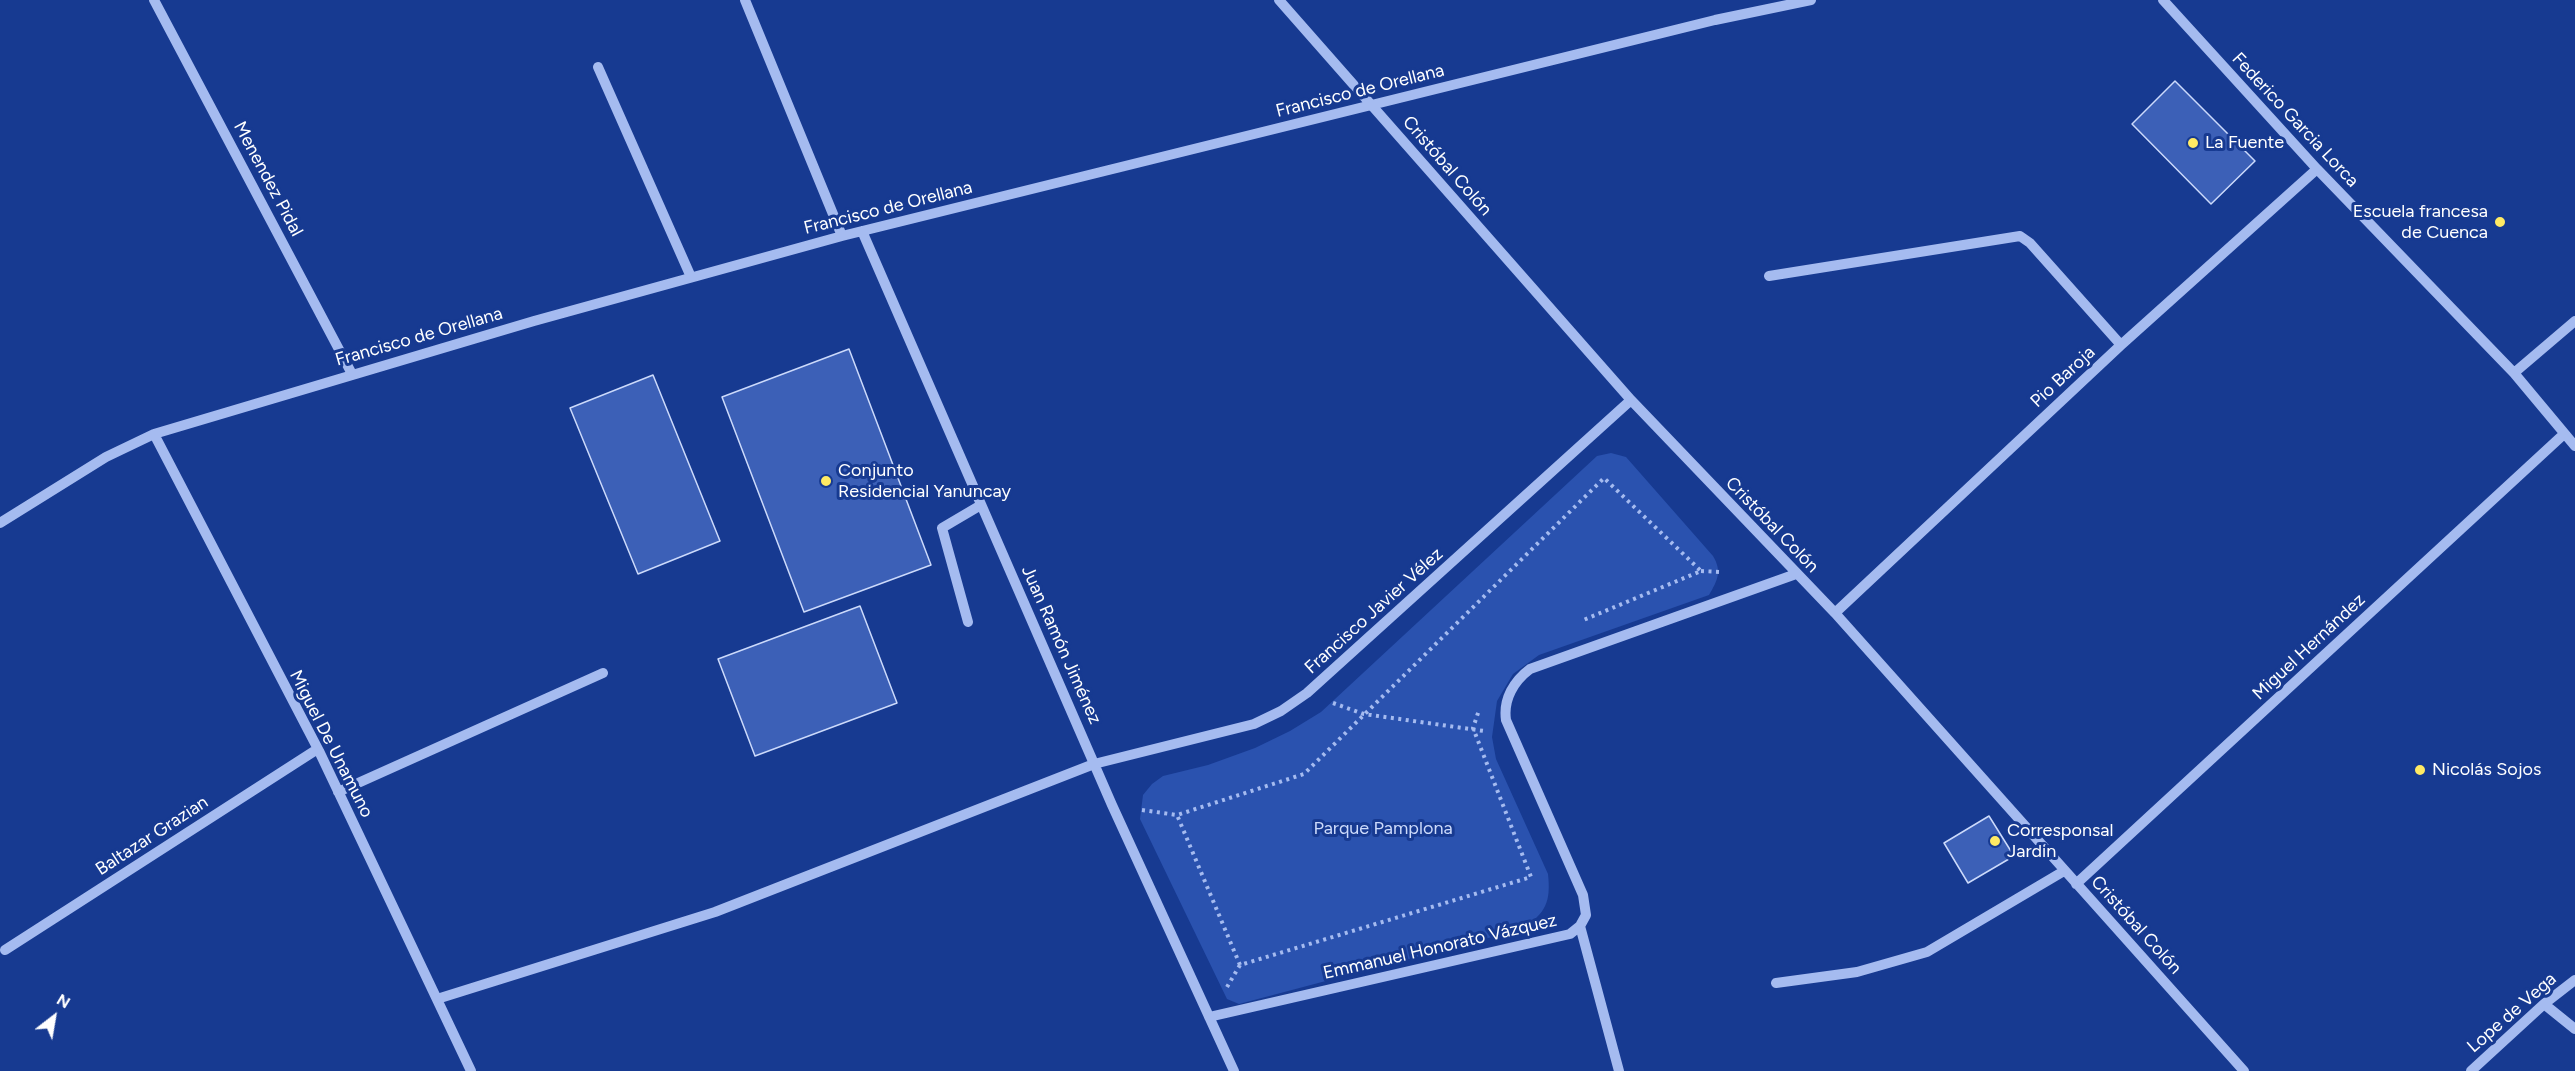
<!DOCTYPE html>
<html>
<head>
<meta charset="utf-8">
<style>
	body { margin:0 }
	#map { position:relative; width:2575px; height:1071px; overflow:hidden; background:#173a91; font-family:Figtree,sans-serif }
	canvas { display:block }
	.north { position:absolute; left:24px; top:987px; width:60px; height:60px; -webkit-text-stroke:4px #173a91; paint-order:stroke; rotate:31deg; font-size:16px; font-weight:700; line-height:24px; text-align:center; color:#fff }
	.north::after { content:''; display:block; margin:auto; width:21px; height:27px; background:#fff; clip-path:polygon(50% 0,100% 100%,50% 72%,0 100%) }
</style>
</head>
<body>
<div id="map">
<canvas width="2575" height="1071"></canvas>
<div class="north">N</div>
</div>
<script>
const g = document.querySelector('canvas').getContext('2d');
g.lineJoin = 'round';
function fill(path, color) { g.fillStyle = color; g.fill(path, 'evenodd'); }
function trace(path, color, width, dash) { g.strokeStyle = color; g.lineWidth = width; g.lineCap = dash ? 'butt' : 'round'; g.setLineDash(dash || []); g.stroke(path); }
function drawText(font, color, halo, rows, align = 'center') {
  g.font = font + ' Figtree,sans-serif'; g.lineWidth = 6; g.setLineDash([]); g.textBaseline = 'middle'; g.strokeStyle = halo; g.fillStyle = color; for (const [text, x, y, turn = 0] of rows) {
    g.save(); g.translate(x, y); g.rotate((+turn || 0) * Math.PI / 180); g.textAlign = isNaN(turn) ? turn : align; if (halo) g.strokeText(text, 0, 0); g.fillText(text, 0, 0); g.restore();
  }
}
fill(new Path2D(`
	M1611,453L1626,457L1713,556C1722,571 1718,580 1709,595L1539,655L1513,674L1497,701L1492,737L1496,759L1548,874C1551,902 1546,913 1522,929L1239,1004L1227,999L1140,819L1143,795L1152,784L1163,776L1208,765L1255,748L1290,731L1321,712L1597,456Z`), '#2a52af');
const building = new Path2D(`
	M2175,81L2255,161L2211,204L2132,124Z
	M849,349L931,565L804,612L722,397Z
	M653,375L720,541L638,574L570,408Z
	M860,606L897,703L755,756L718,659Z
	M1989,816L2014,856L1968,883L1944,843Z`);
fill(building, '#3c60b7');
trace(building, '#ccdafb', 1.5);
trace(new Path2D(`
	M1701,571L1721,572
	M1333,703L1364,714L1484,731
	M1142,810L1177,815
	M1240,965L1177,815L1304,774L1604,478L1701,571L1581,621
	M1227,987L1240,965L1531,877L1473,728L1479,710`), '#a5bbf0', 4, [3, 4.5]);
trace(new Path2D(`
	M154,0L352,374
	M745,0L842,236
	M1279,0L1631,400L1835,613L2244,1071
	M2163,0L2317,169L2514,373L2575,446
	M598,67L691,277
	M862,231L1112,805L1234,1071
	M1769,276L2020,236L2030,243L2121,345
	M2514,373L2575,321
	M154,434L319,751L471,1071
	M0,523L106,457L154,434L534,321L842,236L1715,20L1811,0
	M1835,613L2121,345L2317,169
	M968,622L942,528L981,505
	M338,792L603,673
	M2076,884L2564,434
	M1580,926L1619,1071
	M5,950L316,750
	M1776,983L1857,972L1927,952L2064,871
	M437,999L715,912L1094,764L1254,724L1281,711L1307,693L1631,400
	M2544,1004L2575,1029
	M1209,1017L1570,934L1580,926L1586,915L1583,895L1506,720C1503,699 1514,681 1530,669L1796,574
	M2471,1071L2544,1004L2575,980`), '#a5bbf0', 10);
for (const [x, y, r, color] of [
	[2193,143,6,"#ffea64"],
	[2500,222,6,"#ffea64"],
	[826,481,6,"#ffea64"],
	[2420,770,6,"#ffea64"],
	[1995,841,6,"#ffea64"]
]) { const dot = new Path2D(); dot.arc(x, y, r, 0, 2 * Math.PI); g.fillStyle = color; g.fill(dot); trace(dot, '#173a91', 2); }
drawText('18px', '#fff', '#173a91', [
	["Francisco de Orellana",1360,91,-14],
	["Federico Garcia Lorca",2295,120,47],
	["Cristóbal Colón",1447,166,49],
	["Menendez Pidal",268,179,62],
	["Francisco de Orellana",888,208,-14],
	["Francisco de Orellana",419,337,-16],
	["Pio Baroja",2063,377,-43],
	["Cristóbal Colón",1772,525,46],
	["Francisco Javier Vélez",1374,611,-42],
	["Juan Ramón Jiménez",1061,645,66],
	["Miguel Hernández",2309,647,-43],
	["Miguel De Unamuno",331,744,63],
	["Baltazar Grazian",152,836,-33],
	["Cristóbal Colón",2136,925,48],
	["Emmanuel Honorato Vázquez",1440,947,-13],
	["Lope de Vega",2512,1013,-41]
]);
drawText('18px', '#fff', '#173a91', [
	["La Fuente",2205,143],
	["Escuela francesa",2488,212,"right"],
	["de Cuenca",2488,233,"right"],
	["Conjunto",838,471],
	["Residencial Yanuncay",838,492],
	["Nicolás Sojos",2432,770],
	["Corresponsal",2007,831],
	["Jardin",2007,852]
], 'left');
drawText('18px', '#ccdafb', '#173a91', [
	["Parque Pamplona",1383,829]
]);
</script>
</body>
</html>
